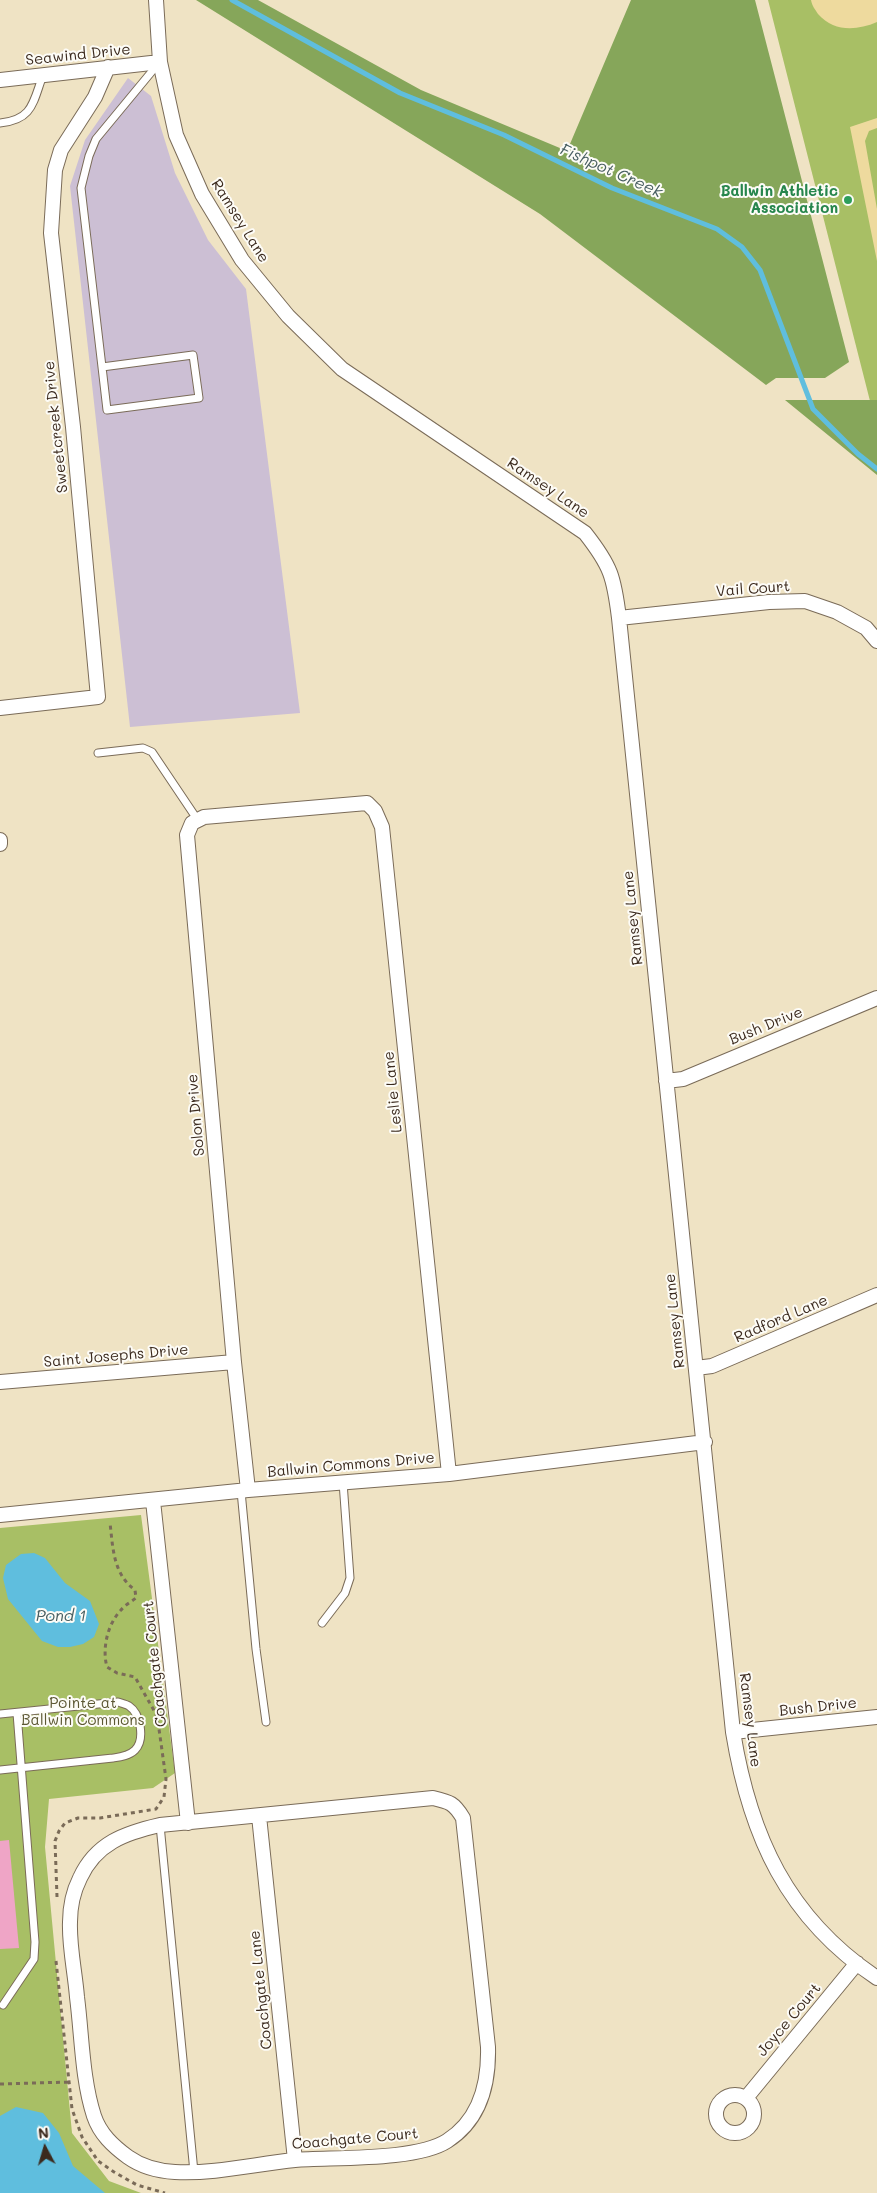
<!DOCTYPE html>
<html>
<head>
<meta charset="utf-8">
<style>
	body { margin:0 }
	#map { position:relative; width:877px; height:2193px; overflow:hidden; background:#efe3c4; font-family:Mali,sans-serif }
	canvas { display:block }
	.north { position:absolute; left:20px; top:2123px; width:50px; height:50px; -webkit-text-stroke:4px #fdfcf7; paint-order:stroke; rotate:354deg; font-size:14px; font-weight:700; line-height:20px; text-align:center; color:#3b2a1e }
	.north::after { content:''; display:block; margin:auto; width:18px; height:22px; background:#3b2a1e; clip-path:polygon(50% 0,100% 100%,50% 72%,0 100%) }
</style>
</head>
<body>
<div id="map">
<canvas width="877" height="2193"></canvas>
<div class="north">N</div>
</div>
<script>
const g = document.querySelector('canvas').getContext('2d');
g.lineJoin = 'round';
function fill(path, color) { g.fillStyle = color; g.fill(path, 'evenodd'); }
function trace(path, color, width, dash) { g.strokeStyle = color; g.lineWidth = width; g.lineCap = dash ? 'butt' : 'round'; g.setLineDash(dash || []); g.stroke(path); }
function drawText(font, color, halo, rows, align = 'center') {
  g.font = font + ' Mali,sans-serif'; g.lineWidth = 4; g.setLineDash([]); g.textBaseline = 'middle'; g.strokeStyle = halo; g.fillStyle = color; for (const [text, x, y, turn = 0] of rows) {
    g.save(); g.translate(x, y); g.rotate((+turn || 0) * Math.PI / 180); g.textAlign = isNaN(turn) ? turn : align; if (halo) g.strokeText(text, 0, 0); g.fillText(text, 0, 0); g.restore();
  }
}
fill(new Path2D(`
	M128,78L151,96L175,173L208,240L246,289L300,713L130,727L70,186L85,140Z`), '#ccbfd4');
fill(new Path2D(`
	M768,0H877V400L870,401Z
	M141,1515L175,1773L153,1788L49,1799L45,1847L72,2133L109,2181L141,2193H0V1528Z`), '#a8bf65');
fill(new Path2D(`
	M196,0H258L421,90L567,151L631,0H755L849,362L825,378H776L766,385L540,214Z
	M785,400H877V475Z`), '#86a65a');
fill(new Path2D(`
	M811,0H877V22C856,31 834,32 818,14C815,9 812,6 811,0Z
	M877,118V128L869,131L865,141L877,209V261L850,127Z`), '#eeda9e');
fill(new Path2D(`
	M34,1553L45,1558L65,1583L90,1601L99,1624L94,1637L83,1644L70,1647H58L42,1641L8,1599L3,1578L6,1565L21,1554Z
	M16,2107L43,2113L59,2133L73,2166L105,2193H0V2116Z`), '#5fbede');
trace(new Path2D(`
	M232,0L400,93L504,135L612,188L717,229L742,247L760,270L813,409L858,454L877,469`), '#5fbede', 5);
fill(new Path2D(`
	M9,1840L19,1948L0,1949V1841Z`), '#efa5c6');
const lane = new Path2D(`
	M0,123C33,120 33,102 43,75
	M193,355L199,398L107,410L102,367Z
	M102,367L81,188L89,156L96,139L158,64
	M98,753L143,748L152,752L197,819
	M241,1491L256,1649L266,1722
	M322,1623L345,1593L350,1578L343,1482
	M0,1714L118,1702C121,1703 126,1704 129,1706C141,1714 145,1740 135,1750C129,1756 120,1757 113,1758L0,1770
	M160,1825L194,2172
	M3,2005L34,1959L35,1942L17,1713`);
const street = new Path2D(`
	M156,0L160,62L176,135L202,194L242,260L288,316L342,369L585,533C611,566 614,577 619,618L733,1732C750,1836 787,1918 877,1978
	M0,80L160,62
	M619,618L769,602L805,601L837,612L866,628L877,641
	M0,708L98,697L73,427L51,233L55,170L61,150L95,97L108,67
	M0,840V844
	M666,1081L683,1079L877,998
	M696,1368L712,1366L877,1295
	M0,1382L234,1362
	M248,1490L234,1362L187,835L192,823L204,817L367,803L375,811L382,827L449,1474
	M153,1501L188,1823
	M0,1515L248,1490L449,1474L705,1442
	M733,1732L877,1717
	M433,1798C450,1802 454,1803 463,1818L488,2047C489,2084 480,2120 447,2141C416,2161 334,2157 295,2160C255,2164 215,2174 175,2172C158,2171 142,2167 128,2157C113,2146 100,2134 94,2116C82,2079 82,2036 77,1997C75,1972 69,1946 70,1922C70,1906 73,1892 80,1878C96,1843 125,1833 160,1825Z
	M259,1816L295,2160
	M716 2114a19 19 0 1 1 38 0a19 19 0 1 1-38 0Z
	M746,2098L857,1963`);
trace(lane, '#7a6b58', 9);
trace(street, '#7a6b58', 16);
trace(new Path2D(`
	M57,1897L55,1841L59,1831L65,1823L78,1818H100L156,1809L164,1797L166,1779L159,1729L156,1714L135,1677L117,1673L107,1667C102,1649 107,1625 121,1610C125,1605 131,1602 136,1598L135,1590C113,1574 113,1548 110,1523
	M56,1961L72,2109L82,2137L98,2161L114,2172L137,2185L165,2193
	M0,2084L69,2082`), '#7a6b58', 3, [4, 4]);
trace(lane, '#fff', 7);
trace(street, '#fff', 14);
for (const [x, y, r, color] of [
	[848,200,5,"#2e9e5b"]
]) { const dot = new Path2D(); dot.arc(x, y, r, 0, 2 * Math.PI); g.fillStyle = color; g.fill(dot); trace(dot, '#fdfcf7', 2); }
drawText('15px', '#3b2a1e', '#fdfcf7', [
	["Seawind Drive",78,55,-6],
	["Ramsey Lane",240,221,58],
	["Sweetcreek Drive",56,427,-96],
	["Ramsey Lane",548,488,34],
	["Vail Court",753,589,-4],
	["Ramsey Lane",633,918,-96],
	["Bush Drive",766,1026,-22],
	["Leslie Lane",393,1092,-96],
	["Solon Drive",196,1115,-95],
	["Radford Lane",781,1319,-23],
	["Ramsey Lane",675,1321,-96],
	["Saint Josephs Drive",116,1356,-5],
	["Ballwin Commons Drive",351,1465,-5],
	["Coachgate Court",155,1664,-96],
	["Bush Drive",818,1707,-6],
	["Ramsey Lane",750,1720,83],
	["Coachgate Lane",261,1990,-96],
	["Joyce Court",789,2020,-50],
	["Coachgate Court",355,2139,-5]
]);
drawText('bold 15px', '#27864d', '#fdfcf7', [
	["Ballwin Athletic",838,191],
	["Association",838,208]
], 'right');
drawText('15px', '#5c5733', '#fdfcf7', [
	["Pointe at",83,1703],
	["Ballwin Commons",83,1720]
]);
drawText('italic 16px', '#485e61', '#fdfcf7', [
	["Fishpot Creek",611,171,24],
	["Pond 1",61,1616]
]);
</script>
</body>
</html>
